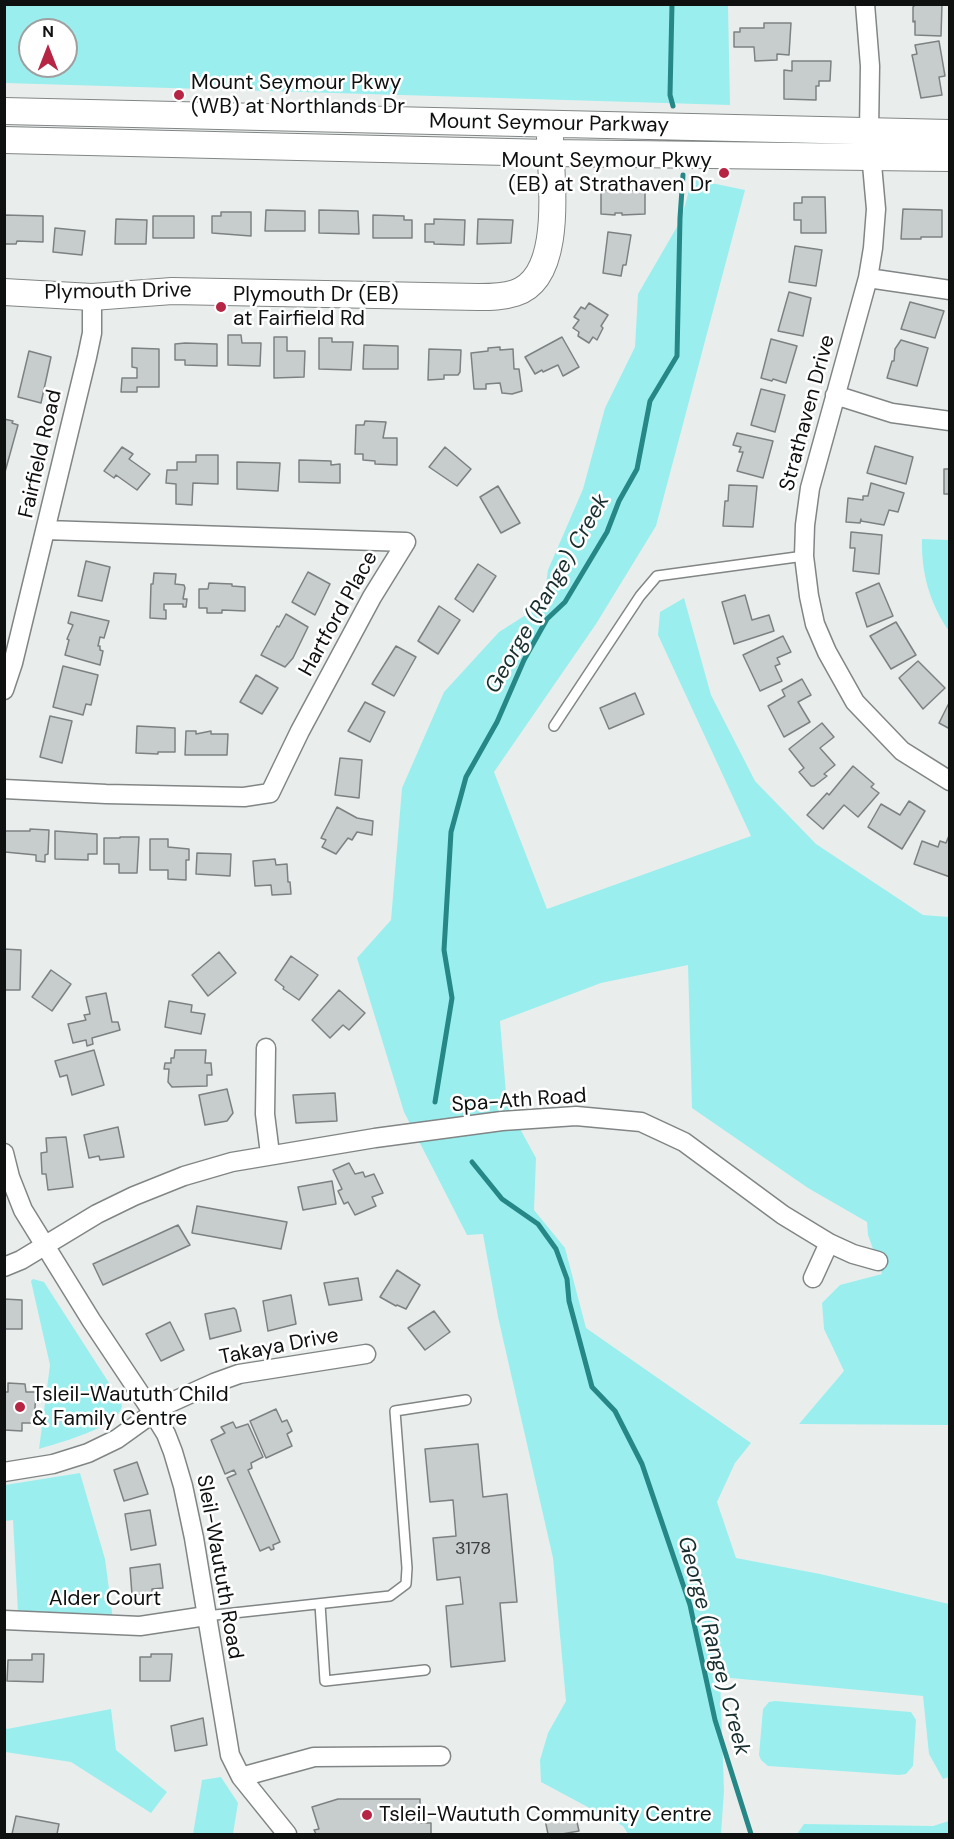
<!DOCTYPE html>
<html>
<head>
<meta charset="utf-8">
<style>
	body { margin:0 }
	#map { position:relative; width:954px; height:1839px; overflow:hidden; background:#e9eeed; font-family:"DM Sans",sans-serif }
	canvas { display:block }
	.frame { position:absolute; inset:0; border:6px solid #0f1010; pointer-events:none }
	.north { position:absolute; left:18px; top:18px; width:60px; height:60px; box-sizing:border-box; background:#fff; border:2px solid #9f9f9f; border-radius:50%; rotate:0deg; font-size:16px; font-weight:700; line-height:24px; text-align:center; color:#0f1010 }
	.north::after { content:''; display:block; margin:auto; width:21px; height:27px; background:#b62544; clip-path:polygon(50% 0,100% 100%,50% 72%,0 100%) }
</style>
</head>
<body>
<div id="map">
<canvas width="954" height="1839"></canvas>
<div class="frame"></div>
<div class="north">N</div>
</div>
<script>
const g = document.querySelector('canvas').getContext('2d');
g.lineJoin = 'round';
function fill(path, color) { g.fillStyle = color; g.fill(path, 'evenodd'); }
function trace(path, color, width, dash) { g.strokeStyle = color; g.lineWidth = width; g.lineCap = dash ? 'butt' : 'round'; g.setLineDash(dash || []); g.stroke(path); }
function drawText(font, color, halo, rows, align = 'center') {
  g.font = font + ' "DM Sans",sans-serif'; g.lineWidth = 5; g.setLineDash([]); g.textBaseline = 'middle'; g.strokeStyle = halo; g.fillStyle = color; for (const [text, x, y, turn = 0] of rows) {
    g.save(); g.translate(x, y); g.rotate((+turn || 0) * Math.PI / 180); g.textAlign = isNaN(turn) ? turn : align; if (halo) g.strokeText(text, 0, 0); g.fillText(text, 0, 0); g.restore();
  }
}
fill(new Path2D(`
	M5,4L728,5L730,105L5,83ZM30,30H66V66H30Z
	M692,179L745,190L656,526L596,624L494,772L547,909L751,836L658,635L660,612L684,598L711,695L755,781L816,844L923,915L949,917V1425L799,1424L844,1371L824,1329L822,1303L840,1285L882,1274L868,1235L867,1222L808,1188L692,1108L688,965L601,983L500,1021L507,1105L536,1158L534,1210L565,1248L586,1328L751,1443L735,1463L717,1502L736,1558L820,1574L949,1604V1777L943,1779L929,1754L923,1696L720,1677L724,1791L721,1834H628L623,1826L541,1782L540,1760L548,1733L566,1701L553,1558L498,1317L483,1234L467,1235L404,1112L357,958L391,920L402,788L444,692L499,632L543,604L548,570L583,489L605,408L635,347L638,294L681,220Z
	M922,539L949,540V631C930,604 921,573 922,539Z
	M33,1279L44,1282L120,1400L122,1406C118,1428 58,1443 39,1449L50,1365L31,1281Z
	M80,1473L105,1559L113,1620L18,1613L13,1520L5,1521V1485Z
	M775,1701L911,1712L916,1720L913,1766L906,1774L899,1775L768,1766L761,1760L759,1755L763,1709L769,1702Z
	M111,1709L116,1750L167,1792L151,1813L71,1762L5,1752V1727L7,1729Z
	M221,1777L238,1803L233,1834H193L202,1780Z
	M949,1821V1834H797L804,1824L933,1826Z`), '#9aefee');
trace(new Path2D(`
	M672,4L670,95L673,106
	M435,1102L452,998L444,950L451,832L466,777L497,722L524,660L547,619L565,602L607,532L619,501L637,469L650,401L677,356L680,218L683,175
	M472,1162L502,1199L538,1224L556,1249L567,1279L569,1301L592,1387L615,1411L642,1464L690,1605L715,1720L751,1834`), '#268787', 5);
const building = new Path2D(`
	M916,4H942L941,36L915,35V21L913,22V7Z
	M764,23H791L789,55L777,54V60L755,61L754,47H734V32H740V28H764Z
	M939,41L945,76L939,77L942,95L921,98L912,55L917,54L915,45Z
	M792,61H831L830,81H819V86H816V100L784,99V70L792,71Z
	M606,190L645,191V214L622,215V213H615V215L601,214V193Z
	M802,197H825L826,233H801V220H794V203H802Z
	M903,209L942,210V237H921V239H901Z
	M266,210L305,211V231H265Z
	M319,210L358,211L359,234L319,233Z
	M221,212H251V236L212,233V216H221Z
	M4,215L43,216V242L17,241L16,244H4Z
	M373,215L404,216V220H412V238H373Z
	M153,216H194V238H153Z
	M116,219L147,220L146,244H115Z
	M434,219L465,220L464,245L434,244V242H425V224H434Z
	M478,219L513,220L511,243L477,244Z
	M55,228L85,231L82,255L53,252Z
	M608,232L631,235L626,265H623L621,276L603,273Z
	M795,246L822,250L816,286L789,282Z
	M789,292L811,298L803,336L778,331Z
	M910,302L944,311L935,338L901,329Z
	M589,303L608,315L601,326L603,328L597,340L593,337L589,343L578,336L579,332L573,328L579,320L574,317L581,307L585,309Z
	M228,335H241L242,343H261L260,366L228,365Z
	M274,337H287V351H305L304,377L274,378Z
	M562,337L579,367L563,376L558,365L543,372L542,370L535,374L525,357Z
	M319,338H332V342H353L351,370L319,369Z
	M771,339L797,346L786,383L773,379L772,381L761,378Z
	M901,340L928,348L917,386L887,378L892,361H894L895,349Z
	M185,343L217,344V366L185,365V360H175V344Z
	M364,345L398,346V369H363Z
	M500,347V350L513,349L514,369H519L522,391L512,394L502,393L500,383L486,384V389H474L471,353L488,351V348Z
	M132,348L159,349V387H137V392H121L122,378H137V368L132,367Z
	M429,349L461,350L460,372L458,375H444V379L428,380Z
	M29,351L51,357L41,403L18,397Z
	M761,389L785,395L775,432L751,425Z
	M4,419L13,421L12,423L18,425L5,472Z
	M365,421L386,422L383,438H397V465L375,464V461L363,460V454H355L356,425H364Z
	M737,433L773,441L763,478L737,471L743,452H739L741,447L733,445Z
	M875,446L913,457L906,484L867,473Z
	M122,447L133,454L129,459L150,474L137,490L116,475L114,478L104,471Z
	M445,447L471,469L457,486L429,467Z
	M196,455H218V484L193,483L192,505L176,504V484L166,483L167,470H177V462H196Z
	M299,460L331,461V465L340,464V483L299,482Z
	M237,462L280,463L278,491L237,489Z
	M944,469H950V494H944Z
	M871,483L904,493L898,512L889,510L884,525L861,521V519L860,523L846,522L848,498L863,500V496H868Z
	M729,485L757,486L753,527L723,526L725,501H728Z
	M498,486L520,523L501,533L480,497Z
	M851,532L882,535L879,574L853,571L855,548H850Z
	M86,561L110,567L102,601L78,596Z
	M478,564L496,576L473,612L455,599Z
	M308,572L330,584L315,615L292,602Z
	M154,573L176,574L175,584L184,585L185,588L183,599H187L186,607H183V604H164V610H166V619L150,618L151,584H153Z
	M209,583L232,584V586L245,587V611L222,610V613H207V608H199V589H208Z
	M879,583L893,616L867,627L856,593Z
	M745,595L752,620L769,615L774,631L734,644L722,602Z
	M439,606L460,620L438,654L418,641Z
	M71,612L109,621L104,638L100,637L98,646H100V650L103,651L100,665L65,655L69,640L67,639L73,625L68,623Z
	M286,614L308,627L293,658L285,667L261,655L277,626L279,627Z
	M896,622L916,655L891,669L870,636Z
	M783,636L791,652L777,658L780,664L775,666L782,681L760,691L743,655Z
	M396,646L416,657L394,696L372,684Z
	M918,661L945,688L923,709L899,678Z
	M63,666L98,675L91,705L86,704L83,715L53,707Z
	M256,675L278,688L262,714L240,702Z
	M802,679L811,695L798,702L810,722L784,737L768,706L785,696L782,690Z
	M635,693L644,714L609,729L600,708Z
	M950,701V729L939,723Z
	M365,702L385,712L370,742L348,731Z
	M50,716L72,721L62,763L40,757Z
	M822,723L834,737L820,748L835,765L824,774L827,776L814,786H811L799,772L804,768L789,749Z
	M137,726L175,728V752H158V754L136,753Z
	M186,731H196V734L211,731V734H228L227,755H185Z
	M340,758L362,760L359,798L335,795Z
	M853,766L874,784L871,787L879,793L858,817L844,805L823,829L807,815L827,793L829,795Z
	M909,801L925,811L902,849L868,827L881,804L900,815Z
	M337,807L357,818L373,821L372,835L357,832L352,840L348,838L336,854L322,847L326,840L321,838Z
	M30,829L49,830L48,854L45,855V862L36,861V855L5,852V831H30Z
	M55,831L97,834V854H88V860L55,859Z
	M950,833V877L914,864L922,841L938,847L940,841L946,843Z
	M120,837H139L137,873H119V864H104V838H120Z
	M150,839H168V847L189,849V860H186V880L168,879V870H150Z
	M197,853L231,854L230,876L196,874Z
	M275,859L276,865L287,864L288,882H290L291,894L272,895L271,885L255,886L253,861Z
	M4,949L21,950L20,990H4Z
	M219,952L236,973L208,996L192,975Z
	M291,956L318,975L299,1000L283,989L284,987L275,980Z
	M51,970L71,984L52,1011L32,997Z
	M339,990L365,1013L349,1030L343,1025L330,1038L312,1020Z
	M106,993L112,1022H118L120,1030L92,1038L93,1044L87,1046L86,1040L73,1043L68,1024L86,1020L84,1015L90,1014L86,997Z
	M169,1001L192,1005L191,1012L205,1014L201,1034L165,1027Z
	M94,1050L104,1085L72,1095L67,1075L60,1077L55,1061Z
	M175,1050H206L205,1063H211L212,1075H207V1086L172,1087L168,1082L169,1069H164L165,1063H171V1058H174Z
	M227,1089L233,1113L227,1121L205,1125L199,1095Z
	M335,1093L337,1121L296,1123L293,1095Z
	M118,1127L124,1157L100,1160L99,1156L89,1158L84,1135Z
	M66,1137L73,1187L48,1190L46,1174H42L41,1153L47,1152L46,1138Z
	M349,1163L355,1174L363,1172L365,1177L374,1174L383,1193L372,1197L376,1206L355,1215L348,1202L344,1204L338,1191L342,1189L333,1170Z
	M332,1181L336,1204L303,1210L298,1187Z
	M197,1206L287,1222L281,1249L192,1233Z
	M178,1225L190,1245L103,1285L93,1264Z
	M397,1270L420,1285L406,1309L397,1305L396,1306L380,1297Z
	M358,1278L362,1300L329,1305L324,1283Z
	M291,1295L296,1324L268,1331L263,1301Z
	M4,1299L22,1300V1329H4Z
	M234,1308L236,1310L241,1331L210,1339L205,1314Z
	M434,1311L450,1332L425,1350L408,1328Z
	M170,1322L184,1350L161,1361L146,1334Z
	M8,1383L25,1384L26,1392H36L34,1423H22V1431L4,1430V1392H8Z
	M276,1409L282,1422L287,1420L292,1431L287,1434L292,1446L266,1458L250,1421Z
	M233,1422L236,1428L248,1424L263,1457L251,1463L252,1468L248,1470L280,1542L273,1545L274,1549L271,1550L269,1547L260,1551L227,1478L236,1474L234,1470L225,1474L211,1440L225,1433L221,1427Z
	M478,1444L483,1497L507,1494L517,1602L500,1603L505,1661L451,1667L446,1606L463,1604L460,1577L437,1580L433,1538L456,1536L453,1500L430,1502L425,1449Z
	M137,1462L148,1494L124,1501L114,1470Z
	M150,1510L156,1545L131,1550L125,1514Z
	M160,1564L163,1588L152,1589V1593L132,1595L130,1568Z
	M32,1654H44L43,1682L7,1681L8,1660H32Z
	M151,1654H172L170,1681H140V1657H151Z
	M203,1718L207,1745L175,1751L171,1726Z
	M338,1799H420V1823H431V1834H316L314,1830L319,1829L312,1807Z
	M574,1809L579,1831L562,1834H548L544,1815Z
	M16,1816L59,1824L57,1834H12Z`);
fill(building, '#c7cccc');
trace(building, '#7d8181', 1.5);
const lane = new Path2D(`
	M554,726L640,596L657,576L804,556
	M320,1604L325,1681L425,1670
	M206,1616L390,1596L406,1584L407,1568L395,1411L466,1400`);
const street = new Path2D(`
	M865,4L870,66L869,131L876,209L873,248L868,278L810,488L805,525L804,556L809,596L815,624L827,652L855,702L902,751L950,781
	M868,278L950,290
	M835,395L892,413L950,421
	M4,690L13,663L87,357L92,333V297
	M4,789L106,794L244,797L270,793L300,731L372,597L406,542L46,530
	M266,1048L265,1114L270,1154
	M4,1153L10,1177L23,1210L91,1320L153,1413L166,1434L173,1452L183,1486L194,1538L230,1755L241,1777L287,1834
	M4,1267L21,1260L97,1214L134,1196L184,1176L232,1162L375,1138L502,1121L576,1116L641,1122L684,1142L783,1215L829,1243L853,1254L878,1261
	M813,1278L829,1243
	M4,1472L53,1464L88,1453L117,1439L163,1406L214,1383L239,1374L366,1354
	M4,1620L140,1626L206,1616
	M241,1777L314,1757L441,1756`);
const secondary = new Path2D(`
	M4,111L950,133
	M4,140L550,153L950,158
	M4,292L92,297L172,291L478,297C490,297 503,297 515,293C566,277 550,176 550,135`);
trace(lane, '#828585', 12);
trace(street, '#828585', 21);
trace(secondary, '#828585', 28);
trace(lane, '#fff', 9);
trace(street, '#fff', 18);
trace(secondary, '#fff', 26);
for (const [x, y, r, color] of [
	[179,95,6,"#b62544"],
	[724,173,6,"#b62544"],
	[221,307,6,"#b62544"],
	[20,1407,6,"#b62544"],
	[367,1815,6,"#b62544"]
]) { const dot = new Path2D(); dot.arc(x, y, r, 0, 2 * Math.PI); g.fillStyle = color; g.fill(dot); trace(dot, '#fff', 2); }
drawText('18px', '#3d3f3f', null, [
	["3178",473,1549]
]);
drawText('21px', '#0f1010', '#fff', [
	["Mount Seymour Pkwy",191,83],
	["(WB) at Northlands Dr",191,107],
	["Mount Seymour Pkwy",712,161,"right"],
	["(EB) at Strathaven Dr",712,185,"right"],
	["Plymouth Dr (EB)",233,295],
	["at Fairfield Rd",233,319],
	["Tsleil-Waututh Child",32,1395],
	["& Family Centre",32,1419],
	["Tsleil-Waututh Community Centre",379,1815]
], 'left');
drawText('21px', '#0f1010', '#fff', [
	["Mount Seymour Parkway",549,124,1],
	["Plymouth Drive",118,292,-1],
	["Strathaven Drive",808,413,-75],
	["Fairfield Road",41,454,-77],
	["Hartford Place",339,614,-61],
	["Spa-Ath Road",519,1101,-4],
	["Takaya Drive",279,1347,-11],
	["Sleil-Waututh Road",219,1567,80],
	["Alder Court",105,1599]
]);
drawText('italic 22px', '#192f2f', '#fff', [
	["George (Range) Creek",548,594,-60],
	["George (Range) Creek",713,1646,75]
]);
</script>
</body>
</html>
